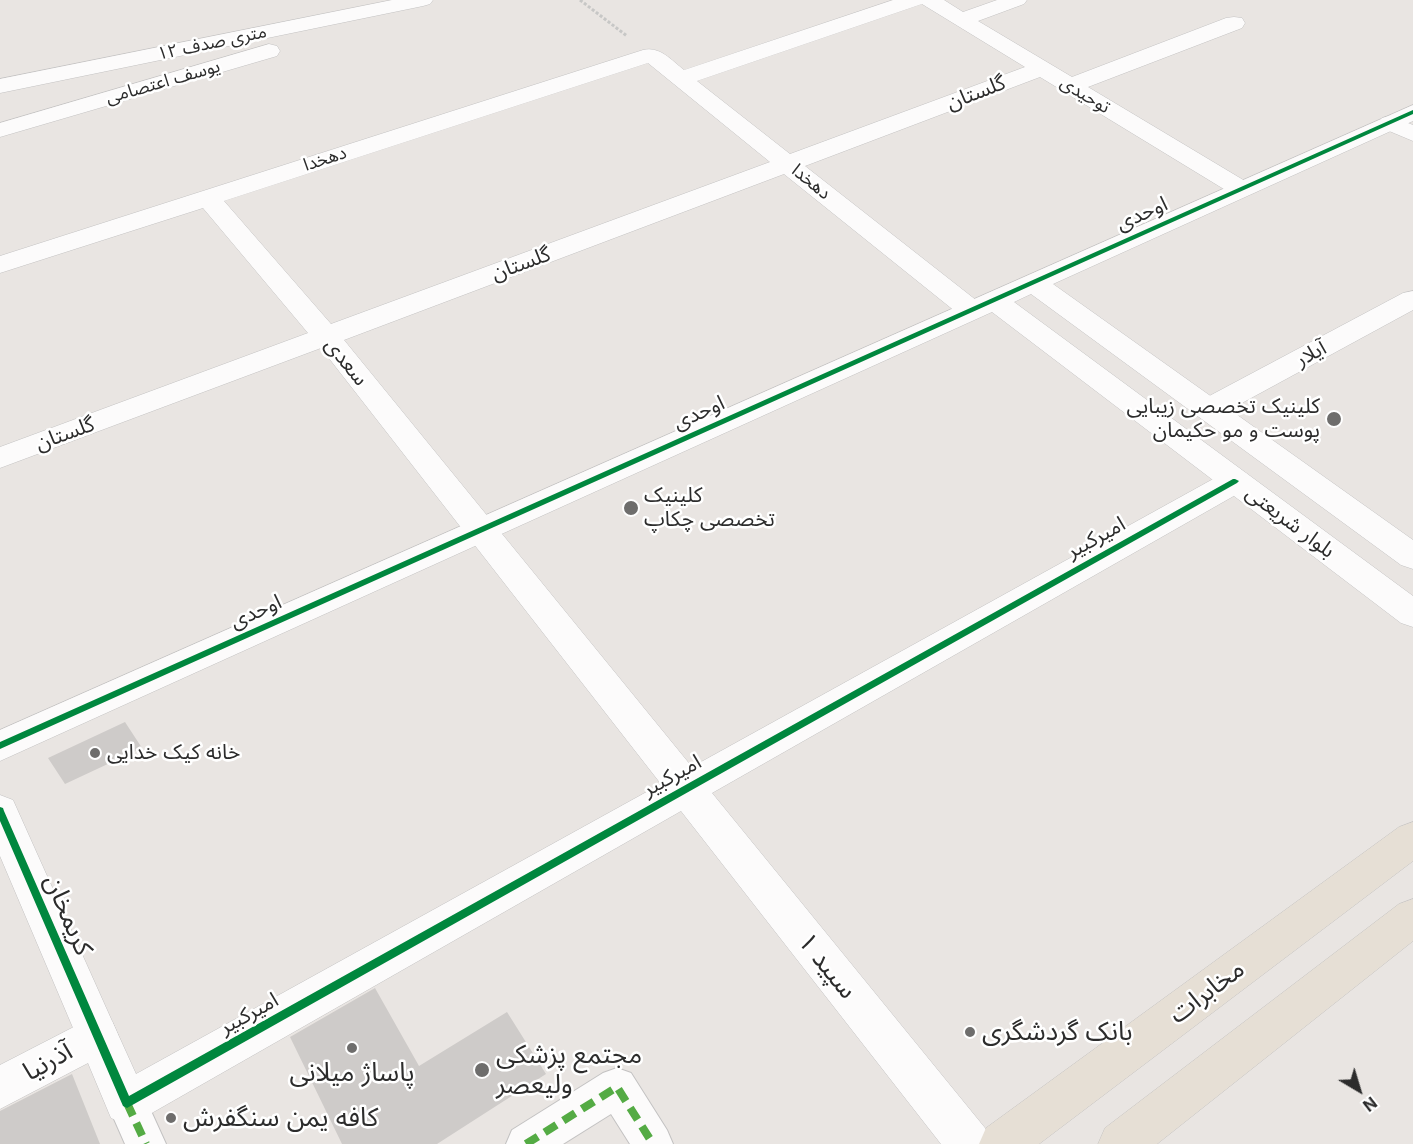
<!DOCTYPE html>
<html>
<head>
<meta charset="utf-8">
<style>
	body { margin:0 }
	#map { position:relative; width:1413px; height:1144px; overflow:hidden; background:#e9e5e2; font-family:Inter,sans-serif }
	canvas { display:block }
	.north { position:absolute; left:1329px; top:1060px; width:60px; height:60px; -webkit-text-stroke:4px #fff; paint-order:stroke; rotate:142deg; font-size:16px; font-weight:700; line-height:24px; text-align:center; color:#2c2c2c }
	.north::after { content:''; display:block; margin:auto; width:21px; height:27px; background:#2c2c2c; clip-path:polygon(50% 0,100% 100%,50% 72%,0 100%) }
</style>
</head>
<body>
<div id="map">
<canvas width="1413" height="1144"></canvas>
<div class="north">N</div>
</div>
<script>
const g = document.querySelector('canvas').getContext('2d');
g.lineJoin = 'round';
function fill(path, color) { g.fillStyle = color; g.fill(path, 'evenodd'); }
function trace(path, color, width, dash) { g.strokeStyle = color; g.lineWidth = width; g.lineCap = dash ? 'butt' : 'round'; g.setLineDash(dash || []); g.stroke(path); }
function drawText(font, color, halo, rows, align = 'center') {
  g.font = font + ' Inter,"Noto Sans Arabic",sans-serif'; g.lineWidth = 5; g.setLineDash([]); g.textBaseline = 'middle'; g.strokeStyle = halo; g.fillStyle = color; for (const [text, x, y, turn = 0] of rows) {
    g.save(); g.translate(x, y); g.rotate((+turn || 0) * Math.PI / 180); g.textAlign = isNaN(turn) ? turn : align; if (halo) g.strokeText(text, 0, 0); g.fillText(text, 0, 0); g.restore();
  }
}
fill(new Path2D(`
	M125,722L142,748L65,784L48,758Z
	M375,988L419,1066L507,1012L546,1074L437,1144H342L290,1037Z
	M72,1074L100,1144H0V1111Z`), '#cecbc9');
const pedestrian = new Path2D(`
	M617,1068L631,1073L667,1130L673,1144H630L611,1114L563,1144H506L512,1130L603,1073Z
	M127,1083L141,1089L166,1144H125L107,1103L113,1089Z`);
const minor = new Path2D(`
	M392,0H433L430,4L423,6L0,93V79Z
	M893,0H944L963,12L997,0H1027L1024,4L978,21L1072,77L1226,18L1234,17L1242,18L1245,23L1242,28L1088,87L1250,184L1253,189L1250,194L1241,196L1232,194L1040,77L805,166L981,304L985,310L981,316L971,318L961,316L784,174L344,340L692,767L1224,473L1235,470L1246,473L1251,481L1246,489L712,793L985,1128L992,1144H941L681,811L143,1118L127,1125L111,1118L88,1063L0,1109V1065L97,1015L112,1021L136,1074L661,784L321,348L0,468V447L308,333L203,208L0,273V256L643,50C660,46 671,60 684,70ZM922,4L1025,67L790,154L697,81ZM648,63L770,162L331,324L224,201Z
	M269,44L277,46L280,51L277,56L0,137V123Z
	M1390,116L1413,125V141L1382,128L1378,123L1382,118Z
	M1413,291V310L1218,416L1208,419L1198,416L1193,409L1198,402L1403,293Z`);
const tertiary = new Path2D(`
	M1413,105V121L1053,284L1413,540V569L1401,565L1031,294L1014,302L1413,596V627L1401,623L992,312L0,761V730Z
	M0,795L13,800L112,1021L118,1035L112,1049L97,1055L82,1049L0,856Z`);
const primary = new Path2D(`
	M1413,822V861L1039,1144H979L986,1128L1399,827Z
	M1413,899V941L1157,1144H1098L1105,1128L1399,904Z`);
trace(pedestrian, '#c3c2c2', 2);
trace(minor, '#c3c2c2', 1);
trace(tertiary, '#c3c2c2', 1);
trace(primary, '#c5c3c2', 1);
trace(new Path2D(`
	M580,0L627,36`), '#c7c7c6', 3, [3, 2]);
fill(pedestrian, '#fcfbfb');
fill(minor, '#fcfbfb');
fill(tertiary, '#fcfbfb');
fill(primary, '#e6dfd5');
trace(new Path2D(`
	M127,1103L146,1144
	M526,1144L617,1087L653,1144`), '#54ab44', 8, [14, 8]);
fill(new Path2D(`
	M1413,110V114L0,749V742Z
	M1233,479H1235L1239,481L1237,483L127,1108L123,1106L0,821V807L3,808L4,811L129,1096Z`), '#00873e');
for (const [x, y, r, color] of [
	[1334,419,8,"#6e6d6c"],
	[631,508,8,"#6e6d6c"],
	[95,753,6,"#6e6d6c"],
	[970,1032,6,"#6e6d6c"],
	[352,1048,6,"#6e6d6c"],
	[482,1070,8,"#6e6d6c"],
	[171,1118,6,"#6e6d6c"]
]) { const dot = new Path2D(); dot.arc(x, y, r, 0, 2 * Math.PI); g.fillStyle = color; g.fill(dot); trace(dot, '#fff', 2); }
drawText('18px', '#2c2c2c', '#fff', [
	["۱۲ متری صدف",212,43,-12],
	["یوسف اعتصامی",163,82,-16],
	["توحیدی",1085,95,31],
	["دهخدا",325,159,-18],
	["دهخدا",811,182,39]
]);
drawText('21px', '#2c2c2c', '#fff', [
	["گلستان",976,93,-21],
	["اوحدی",1142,214,-24],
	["گلستان",521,264,-20],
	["آیلار",1311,354,-28],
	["سعدی",346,362,51],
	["اوحدی",699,413,-24],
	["گلستان",65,434,-20],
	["بلوار شریعتى",1290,522,37],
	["امیرکبیر",1096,538,-29],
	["اوحدی",256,612,-24],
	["امیرکبیر",672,776,-29],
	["امیرکبیر",249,1014,-29]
]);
drawText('21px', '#2c2c2c', '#fff', [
	["کلینیک تخصصی زیبایی",1320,407,"right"],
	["پوست و مو حکیمان",1320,431,"right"],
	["کلينيک",644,496],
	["تخصصی چکاپ",644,520],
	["خانه کیک خدایی",107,753]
], 'left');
drawText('26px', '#2c2c2c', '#fff', [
	["کریمخان",68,915,67],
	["سپید ۱",827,966,51],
	["مخابرات",1207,992,-37],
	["آذرنیا",48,1062,-29]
]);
drawText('26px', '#2c2c2c', '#fff', [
	["بانک گردشگری",982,1032],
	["مجتمع پزشکی",496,1055],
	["ولیعصر",496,1085],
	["پاساژ میلانی",352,1073,"center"],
	["کافه یمن سنگفرش",183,1118]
], 'left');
</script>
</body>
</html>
